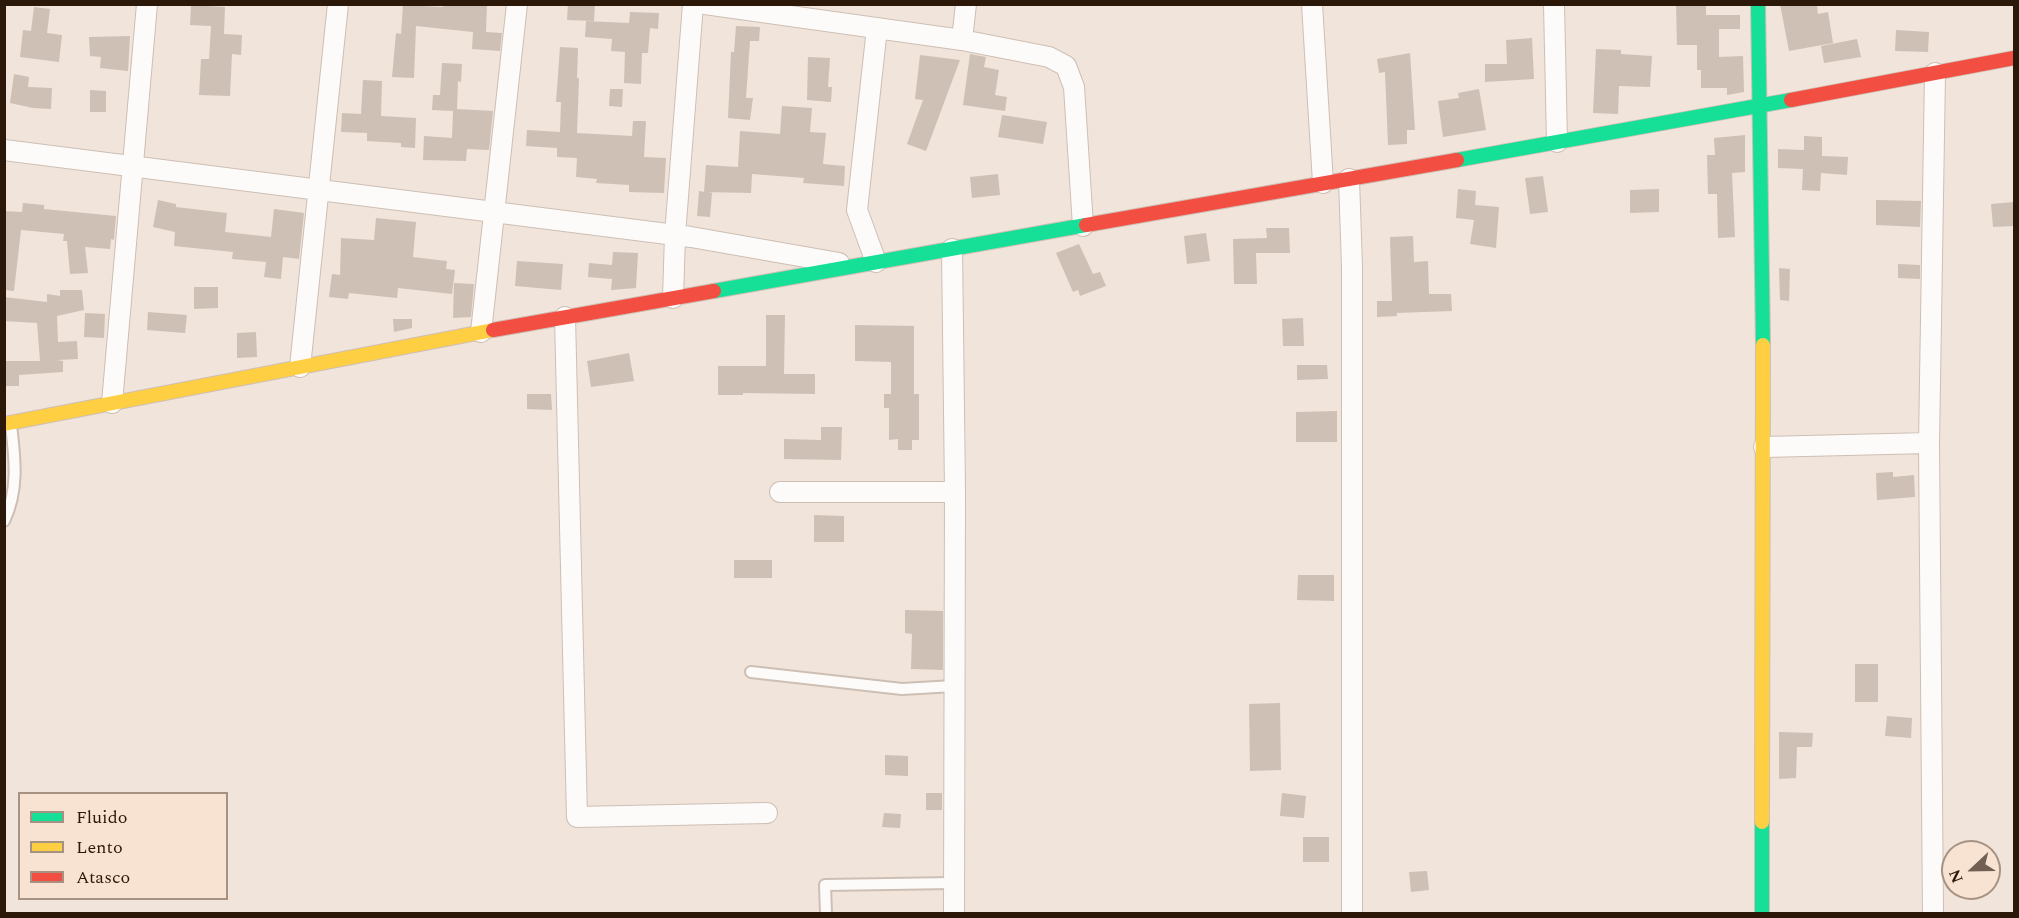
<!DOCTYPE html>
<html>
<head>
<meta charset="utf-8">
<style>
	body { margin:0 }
	#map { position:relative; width:2019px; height:918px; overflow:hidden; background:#f0e4db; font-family:Spectral,serif }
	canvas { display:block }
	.frame { position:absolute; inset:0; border:6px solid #2b1809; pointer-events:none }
	.legend { position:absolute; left:18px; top:792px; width:210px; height:108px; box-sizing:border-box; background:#f8e3d3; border:2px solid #a69282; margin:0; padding:8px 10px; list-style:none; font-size:18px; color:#2b1809 }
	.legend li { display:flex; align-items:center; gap:12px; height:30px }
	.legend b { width:30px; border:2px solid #a69282 }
	.north { position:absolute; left:1941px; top:840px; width:60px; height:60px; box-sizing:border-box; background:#f8e3d3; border:2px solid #a69282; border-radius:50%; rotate:248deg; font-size:16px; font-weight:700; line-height:24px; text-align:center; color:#2b1809 }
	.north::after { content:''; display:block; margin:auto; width:21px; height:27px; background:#705f52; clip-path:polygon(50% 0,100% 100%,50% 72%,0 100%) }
</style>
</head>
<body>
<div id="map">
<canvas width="2019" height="918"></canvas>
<div class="frame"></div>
<ul class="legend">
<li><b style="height:8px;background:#16e098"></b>Fluido</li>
<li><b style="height:8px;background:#ffcf43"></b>Lento</li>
<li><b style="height:8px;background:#f24e42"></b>Atasco</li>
</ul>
<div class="north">N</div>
</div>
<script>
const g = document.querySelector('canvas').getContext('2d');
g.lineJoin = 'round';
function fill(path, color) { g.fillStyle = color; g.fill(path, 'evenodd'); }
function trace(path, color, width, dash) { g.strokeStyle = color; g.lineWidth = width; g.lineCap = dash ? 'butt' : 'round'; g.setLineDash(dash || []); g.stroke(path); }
fill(new Path2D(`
	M443,4H487L486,32L502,33L500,51L472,49L473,32L416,26L414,78L392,77L396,33L401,34L403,5L443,7Z
	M568,4H595L594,21L567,20Z
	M1676,4H1706V15H1740V29H1719V57L1743,56L1744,92L1727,95V88H1701V70H1697V45H1677Z
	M1780,4H1817L1818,14L1828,12L1833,43L1789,51Z
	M191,5L225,7L224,34L242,35L241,55L232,54L230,96L199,95L201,59H209L211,26L190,25Z
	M34,7L50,9L47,33L62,35L59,62L20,57L23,30L31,31Z
	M630,12L659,13L658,29L650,28L648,53H642L641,84L624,83L625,52L611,51L612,39L585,37L586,21L629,23Z
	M736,26L760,27L759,41H750L746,98H753L750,120L728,118L731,52H734Z
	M1896,30L1929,32L1928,52L1895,51Z
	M130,36L128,71L100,68L101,57L90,56L89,37Z
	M1532,38L1534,79L1485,82V64H1507L1506,40Z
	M1857,39L1861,57L1824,63L1821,46Z
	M560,47L578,48L577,78H579L577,133L632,136L633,121H646L644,157L666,158L664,193L629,192V185L596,183L597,179L576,177L577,158L557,157V148L526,146L527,130L560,132L561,102H556Z
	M1596,49L1621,50V54L1652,56L1650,87L1619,86L1618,114L1593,113Z
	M1410,53L1415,130H1407V144L1388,145L1385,72L1379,73L1377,59Z
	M970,54L986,57L984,67L999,70L995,95L1007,97L1005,111L963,105Z
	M920,55L960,60L926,151L907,144L923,100L915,99Z
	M808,57L830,58L828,87H832L831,102L807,100Z
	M442,63L462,64L461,82L458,81L457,109L493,111L489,150L467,149L466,161L423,160L424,136L452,138L453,111L432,110L433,95H440Z
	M14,74L29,77L28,87L52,88L51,109L33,108L10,103Z
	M363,80L382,81L381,116L416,118L415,148L401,147V143L367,141V133L341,132L342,113L361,114Z
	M610,89H623L622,107L609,106Z
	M1479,89L1486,130L1443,137L1438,101L1459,98L1458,93Z
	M90,90L106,91V112H90Z
	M782,106L812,108L810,132L826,133L823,164L845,166L844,186L803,183L804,178L752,174L751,193L704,192L706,165L738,167L740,131L780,134Z
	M1002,115L1047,122L1043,144L998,137Z
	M1745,135V172L1732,173L1735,237L1718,238L1717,194H1708L1707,155H1715L1714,138Z
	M1804,136L1822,137V156L1848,157L1847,175L1821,173L1820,191L1802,190L1803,169L1778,168V149L1804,150Z
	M998,174L1000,195L972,198L970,177Z
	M1543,176L1548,212L1530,214L1525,178Z
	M1458,189L1476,191L1475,205L1499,207L1496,248L1470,244L1474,220L1456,218Z
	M1659,189V212L1630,213V190Z
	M699,191L712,193L710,217L697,216Z
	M158,200L176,204V207L227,213L225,232L271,237L274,209L304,213L299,259L283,257L281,279L264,277L266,262L232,259L233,252L174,246L175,232L153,227Z
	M1876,200L1921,201L1920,227L1876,225Z
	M2014,202V226L1993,227L1991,204Z
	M23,203L44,205V209L116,216L114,240L111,239L110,249L85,247L88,273L70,274L67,241H63L64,234L21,230L14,291L4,290V211L22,212Z
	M376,218L416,222L413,257L447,261L446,269L455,270L452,294L398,288L397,298L349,293L348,299L329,297L332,274L340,275L341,238L374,240Z
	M1266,228H1289L1290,253H1256L1257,284H1234L1233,239L1267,238Z
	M1206,233L1210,261L1187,264L1184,236Z
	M1413,236L1414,262L1428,261L1429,294H1451L1452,311L1397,313V316L1377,317V301H1392L1390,237Z
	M1079,244L1093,274L1100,272L1106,286L1080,296L1078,290L1073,292L1056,253Z
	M613,252L638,253L636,288L611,290L612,279L588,277L589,263L612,265Z
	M517,261L563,264L561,290L515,286Z
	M1898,264L1920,265V279L1898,278Z
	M1779,268L1790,269L1789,301L1780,300Z
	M454,283L474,284L471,317L453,318Z
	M194,287H218V308L194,309Z
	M60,290H82L84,310L57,316L58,342L77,341L78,359L57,360L63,361V372L19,375V386H4V361H40L37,323L4,321V297L47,302V294L60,296Z
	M148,312L187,315L185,333L147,330Z
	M85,313L105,314L104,338L84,337Z
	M766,315H785L784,374H815V394L743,393V395H718V366H766Z
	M1303,318L1304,346H1283L1282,319Z
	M393,319H412V328L394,332Z
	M855,325L914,326V394H919V440H912V450H898V439L889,440V408H884V394H891V362L855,361Z
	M256,332L257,357L237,358V333Z
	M629,353L634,381L591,387L587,361Z
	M1297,365H1327L1328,379L1297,380Z
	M527,394H551L552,410L527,409Z
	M1337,411V442H1296V412Z
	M821,427H842L841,460L784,459V439L821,440Z
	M1893,472V477L1914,475L1915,497L1877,500L1876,473Z
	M814,515L844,516V542H814Z
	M734,560H772V578H734Z
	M1298,575H1334V601L1297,600Z
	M905,610L943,611V670L911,669L912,634L905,633Z
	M1855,664H1878V702H1855Z
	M1280,703L1281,770L1250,771L1249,704Z
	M1887,716L1912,718L1911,738L1885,736Z
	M1779,732L1813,733L1812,747H1797L1796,778L1779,779Z
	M885,755L908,756V776L885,775Z
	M926,793H942V810H926Z
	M1282,793L1306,796L1304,818L1280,816Z
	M884,813L901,814L900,828L882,827Z
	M1303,837H1329V862H1303Z
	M1427,871L1429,890L1411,892L1409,872Z`), '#cec0b4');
const lane = new Path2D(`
	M4,521C19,490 15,458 11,425
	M751,672L902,689L954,686
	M826,914L825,885L953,883`);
const street = new Path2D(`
	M705,4L962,40L1049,57L1066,66L1074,87L1083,226
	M1312,4L1323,183
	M1554,4L1557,142
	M962,40L966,4
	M4,150L691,237L839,263
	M1349,179L1352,267V914
	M952,249L955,492L954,914
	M876,262L857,210L877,28
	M673,298L675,235L693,4
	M565,317L577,817L767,813
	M481,332L517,4
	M300,367L338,4
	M112,403L147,4
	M1764,447L1929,443
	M780,492H955
	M1933,914L1929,443L1935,73`);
const fast = new Path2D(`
	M1758,4L1763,345
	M1457,160L1791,100
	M714,291L1086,225
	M1762,914V822`);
const slow = new Path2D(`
	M4,424L493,330
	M1762,822L1763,345`);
const jam = new Path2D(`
	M1791,100L2014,58
	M1086,225L1457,160
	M493,330L714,291`);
trace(lane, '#cebfb4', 14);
trace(street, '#cebfb4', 22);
trace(fast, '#cebfb4', 16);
trace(slow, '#cebfb4', 16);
trace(jam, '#cebfb4', 16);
trace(lane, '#fdfbfa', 10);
trace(street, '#fdfbfa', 20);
trace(fast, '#16e098', 14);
trace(slow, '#ffcf43', 14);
trace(jam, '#f24e42', 14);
</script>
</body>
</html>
